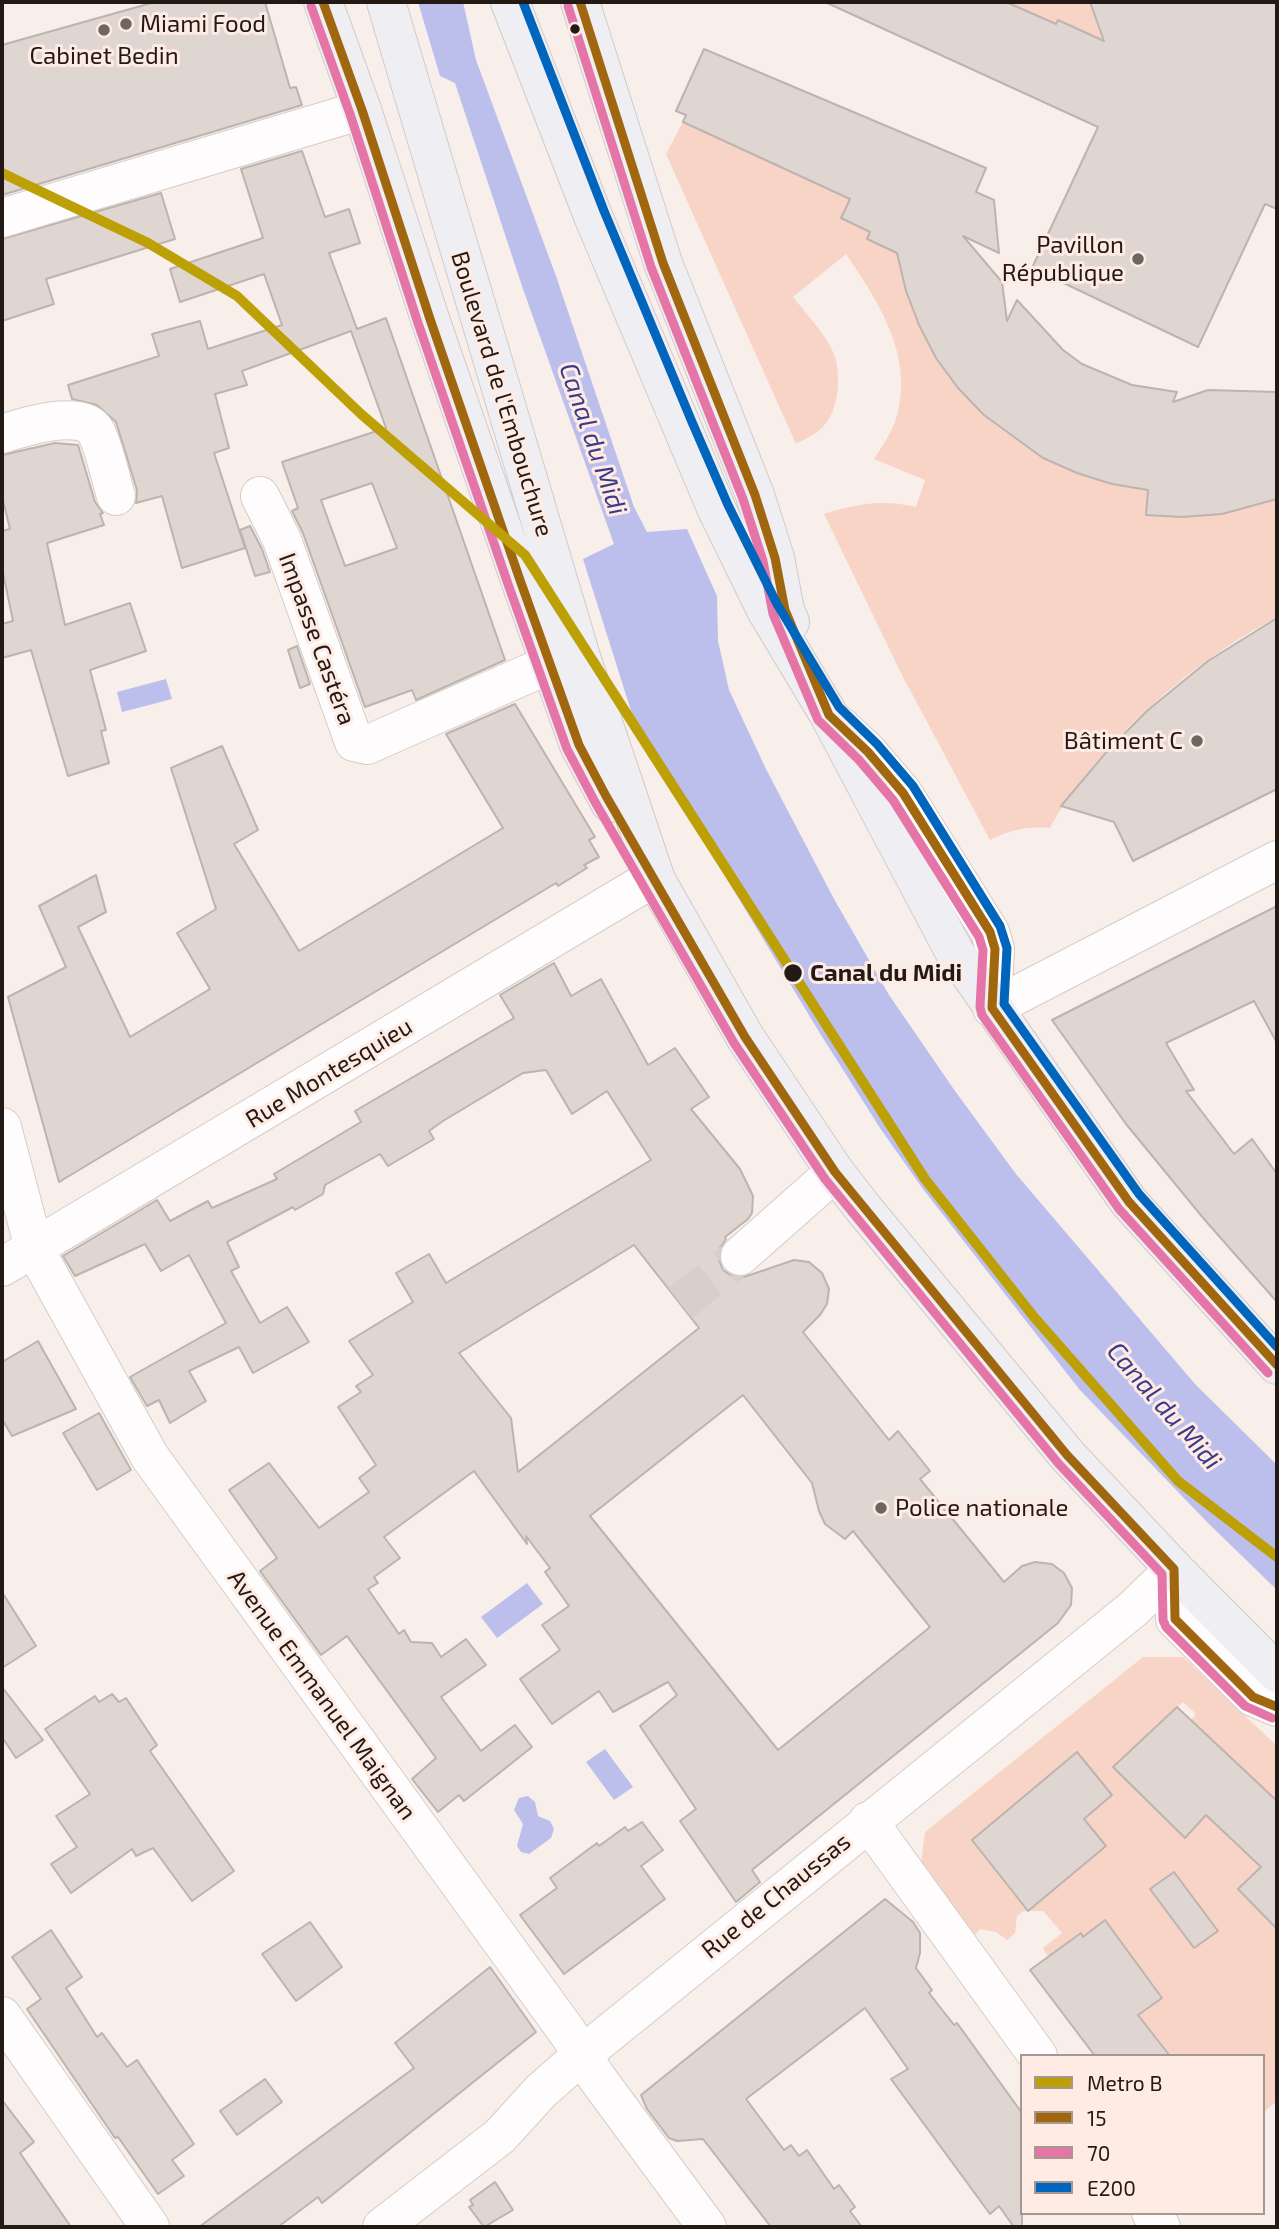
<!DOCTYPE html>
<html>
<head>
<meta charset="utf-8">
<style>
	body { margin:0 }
	#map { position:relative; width:1279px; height:2229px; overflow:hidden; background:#f8eeea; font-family:"Exo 2",sans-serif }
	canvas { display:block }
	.frame { position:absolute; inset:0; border:4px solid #231915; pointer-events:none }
	.legend { position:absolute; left:1020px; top:2054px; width:245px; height:161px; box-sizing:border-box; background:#feece4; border:2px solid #a69891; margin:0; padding:9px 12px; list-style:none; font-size:21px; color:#231915 }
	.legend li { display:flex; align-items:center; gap:14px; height:35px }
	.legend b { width:35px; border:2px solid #a69891 }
</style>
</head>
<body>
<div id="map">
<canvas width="1279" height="2229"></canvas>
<div class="frame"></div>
<ul class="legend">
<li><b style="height:9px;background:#bd9f06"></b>Metro B</li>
<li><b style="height:9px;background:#a0670f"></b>15</li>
<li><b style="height:9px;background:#e675a7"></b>70</li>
<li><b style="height:9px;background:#0065bd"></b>E200</li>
</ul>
</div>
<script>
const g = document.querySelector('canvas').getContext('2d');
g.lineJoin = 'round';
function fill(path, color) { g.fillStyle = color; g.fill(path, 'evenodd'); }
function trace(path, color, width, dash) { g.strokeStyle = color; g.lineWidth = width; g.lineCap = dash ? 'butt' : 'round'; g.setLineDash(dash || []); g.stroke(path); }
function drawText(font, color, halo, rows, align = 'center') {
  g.font = font + ' "Exo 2",sans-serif'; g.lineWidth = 6; g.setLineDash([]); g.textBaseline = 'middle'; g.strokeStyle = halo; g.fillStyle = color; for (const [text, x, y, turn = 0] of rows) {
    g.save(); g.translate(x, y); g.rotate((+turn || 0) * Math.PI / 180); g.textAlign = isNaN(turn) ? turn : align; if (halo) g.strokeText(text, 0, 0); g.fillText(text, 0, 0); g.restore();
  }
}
fill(new Path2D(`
	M1006,2H1090L1104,41L1056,24Z
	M683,122L850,199L842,218L870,232L867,239L897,253L906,291L919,325L936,358L1043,458L1077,473L1112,484L1148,490L1182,517L1222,514L1277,499V618C1197,656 1091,750 1050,828C1027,826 1009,830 990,840L902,675L824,514C856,504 883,499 916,507L925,480L874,459C881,448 890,435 895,422C916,359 880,304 846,254L793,297C807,315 825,333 834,354C841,374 839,405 827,422C819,433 807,438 796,444L666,154Z
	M1143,1657H1183L1277,1746V1801L1191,1720L1196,1714L1183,1702L1160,1724L1158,1723L1149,1732L1157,1740L1138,1744L1130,1751L1133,1754L1117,1771L1185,1837L1206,1815L1261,1867L1238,1889L1270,1921L1277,1914V2101L1263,2113V2056H1170L1134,2018L1162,1997L1105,1920L1083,1937L1081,1933L1049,1958L1043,1948L1062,1933L1043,1911H1024L1017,1916L1015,1933L1007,1940L996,1932L980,1929L975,1935L921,1864L925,1832ZM1077,1752L1112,1795L1084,1819L1106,1846L1033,1907L1004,1861L994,1868L986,1858Z`), '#f8d4c6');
fill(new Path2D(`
	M418,2H463L476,60L556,276L634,507L647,532L687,529L717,596L718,641L729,690L766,769L834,899L889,995L955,1091L1016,1174L1195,1384L1277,1465V1590L1207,1522L1079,1389L923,1189L880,1128L821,1035L666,778L649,758L639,736L583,559L614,544L523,289L455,83L440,76Z
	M166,679L172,699L122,712L117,692Z
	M527,1583L543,1604L497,1638L481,1617Z
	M605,1749L633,1787L614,1800L586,1762Z
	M528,1796L535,1802L538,1816L550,1821L554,1829L551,1838L529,1854L521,1852L517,1846L523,1824L514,1810L519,1798Z`), '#bcbeec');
const building = new Path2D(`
	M155,2H265L290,88L296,87L302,105L2,195V45Z
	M825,2H1006L1056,24L1058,20L1104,41L1090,2H1277V209L1265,204L1198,347L1032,268L1098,127Z
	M704,49L986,168L976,192L994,200L999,253L963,236L1002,282L1007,321L1017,300L1063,350L1082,364L1132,385L1177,392L1173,402L1208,390L1277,392V499L1222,514L1182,517L1146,515L1148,490L1112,484L1077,473L1043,458L984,415L958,388L936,358L919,325L906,291L897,253L867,239L870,232L841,218L850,199L683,122L686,115L676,111Z
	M302,151L325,217L349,209L360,243L329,253L357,329L386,318L505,660L416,700L412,690L365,707L303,533L292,511L298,508L282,462L386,428L351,331L242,371L247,385L215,394L229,448L214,453L245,548L182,568L162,496L136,503L137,490L116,422L97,405L72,399L68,385L159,356L152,334L200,321L208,349L282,325L264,274L180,302L170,269L263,238L241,169ZM372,483L397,548L345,566L321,500Z
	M161,193L175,239L46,279L54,304L2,321V239Z
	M55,443L78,445L95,502L103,513L100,514L104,525L47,543L65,625L130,603L146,651L90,670L106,730L101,731L109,763L68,776L31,650L2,658V624L13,621L2,568V531L10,529L2,496V455Z
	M250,526L262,549L270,572L255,576L240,530Z
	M1277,618V789L1133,861L1114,822L1061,806L1108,750L1148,710L1208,661Z
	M297,646L310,684L300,688L288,650Z
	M515,704L595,837L589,840L599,857L584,865L587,868L558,886L556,883L59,1182L8,997L66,967L39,906L96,875L106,912L78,927L130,1037L210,989L177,933L216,909L171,768L222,746L258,830L234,844L299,951L503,828L446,734Z
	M1277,906V1043L1254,1001L1166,1043L1194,1090L1186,1091L1234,1154L1252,1139L1277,1174V1302L1204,1219L1126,1124L1052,1020Z
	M554,963L571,996L601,979L648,1065L675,1048L709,1097L691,1109L740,1169L753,1196L752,1213L748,1219L725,1237L726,1239L720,1248L719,1260L723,1270L732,1276L744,1277L794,1260L809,1262L822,1273L829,1289L827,1304L820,1315L803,1332L889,1440L898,1431L930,1471L920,1479L1004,1582L1022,1566L1035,1562L1052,1564L1064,1573L1072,1588L1071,1605L1058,1623L752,1870L760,1882L736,1902L680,1821L696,1809L640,1726L677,1695L668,1682L613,1712L599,1691L552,1724L520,1679L560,1650L542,1625L569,1606L545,1572L550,1568L526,1536L527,1544L474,1471L384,1537L400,1558L374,1577L378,1583L368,1589L399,1634L404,1630L411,1642L432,1643L441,1657L466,1639L486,1665L441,1697L481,1751L515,1725L532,1747L464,1801L459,1795L438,1812L412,1779L436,1758L347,1636L321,1655L260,1571L277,1558L229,1490L269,1463L319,1528L369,1492L359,1478L376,1465L338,1407L361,1392L356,1386L373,1375L349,1341L413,1302L396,1273L429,1254L446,1283L651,1160L607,1091L572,1114L546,1070L523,1073L443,1121L429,1131L434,1139L388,1166L380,1154L325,1185L323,1194L295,1210L293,1207L227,1242L239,1267L231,1271L260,1323L287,1307L309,1342L253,1373L239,1347L189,1371L206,1401L170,1423L159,1400L147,1406L130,1377L226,1323L189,1255L161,1271L145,1244L75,1276L63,1256L157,1200L170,1221L208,1201L212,1208L277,1179L274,1174L361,1122L355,1111L514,1018L500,995ZM634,1245L699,1328L518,1472L511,1418L459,1353ZM743,1395L812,1483L819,1511L825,1524L845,1539L853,1531L930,1627L778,1750L590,1516Z
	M38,1341L76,1409L12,1436L2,1419V1362Z
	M99,1413L131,1470L97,1490L63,1433Z
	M2,1592L36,1646L2,1668Z
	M2,1687L43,1740L16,1758L2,1737Z
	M112,1694L119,1702L126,1698L157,1745L150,1751L234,1871L192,1901L153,1848L136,1856L132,1849L71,1893L51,1864L77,1847L56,1816L90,1794L45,1729L95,1696L99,1702Z
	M1177,1707L1277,1801V1929L1238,1889L1261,1867L1206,1815L1185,1838L1113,1767Z
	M1077,1752L1112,1795L1084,1819L1106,1846L1028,1911L972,1840Z
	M642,1822L663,1850L641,1866L665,1899L564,1974L520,1915L557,1888L550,1878L597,1843L599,1846L625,1827L628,1831Z
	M1174,1872L1218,1931L1194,1948L1150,1889Z
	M885,1899L913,1922L920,1933V1953L916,1968L932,1990L929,1993L954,2025L957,2023L1022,2113V2227H1014L999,2206L990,2214L891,2079L908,2069L865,2008L746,2099L784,2150L791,2145L799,2156L807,2150L834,2189L839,2185L855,2207L850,2211L862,2227H771L703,2139L677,2141L669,2138L647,2109L641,2095Z
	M1105,1920L1162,1998L1138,2015L1170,2056H1095L1030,1970L1081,1933L1083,1937Z
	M310,1922L342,1967L296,2001L262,1954Z
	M51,1930L82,1977L66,1988L97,2037L102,2033L127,2067L137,2060L194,2144L172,2160L184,2176L158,2194L118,2137L115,2138L27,2009L41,1999L12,1957Z
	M490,1967L536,2032L322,2203L318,2197L278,2227H199L414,2068L395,2043Z
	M265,2079L282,2102L237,2135L220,2111Z
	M2,2100L34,2142L20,2153L71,2227H2Z
	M495,2182L513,2210L484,2227L469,2207L473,2205L470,2200Z`);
fill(building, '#dfd5d1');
trace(building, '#bdb3af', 2);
trace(new Path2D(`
	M680,1303L740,1256`), '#d8ceca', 38, [38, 19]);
const minor = new Path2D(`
	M2,218L362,110
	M2,434C23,427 83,408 96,432C105,449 110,477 116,496
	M260,496L282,540L354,742L367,745L532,672L550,662
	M839,725L868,752L903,793L990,932L995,949L992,1008
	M992,1008L1277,860
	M2,1127L34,1248L150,1457L568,2033L597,2078L707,2227
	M740,1256L835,1172
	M2,1267L638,887L656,880
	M1174,1569L1175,1619L1253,1697L1277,1707
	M868,1821L1038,2056
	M2,2016L150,2227
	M1151,2213L1161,2227
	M382,2227L500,2136L541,2091L582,2055L1133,1609L1174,1569`);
const major = new Path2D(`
	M323,2L362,110L430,319L520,580L579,745L610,803
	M386,2L581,657L656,880L745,1037L835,1172L863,1208L1067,1455L1174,1569L1277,1673
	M510,2L593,216L717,510L766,610L829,715L954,951L1129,1202L1277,1365
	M580,2L663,263L755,495L775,558L785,610L790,622`);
trace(minor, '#d6ccc8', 40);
trace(major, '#d1cbc9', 40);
trace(minor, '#fefcfc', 38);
trace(major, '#efeef2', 38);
trace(new Path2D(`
	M323,2L362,110L430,319L520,580L579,745L606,796L745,1037L835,1172L1067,1455L1174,1569L1175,1619L1253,1697L1277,1707
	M580,2L663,263L755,495L775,558L785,610L829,715L868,752L903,793L990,932L995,949L992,1008L1129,1202L1277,1365`), '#a0670f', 9);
trace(new Path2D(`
	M311,6L350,114L418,323L508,584L567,749L595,802L734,1043L825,1179L1058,1463L1162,1574L1163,1620L1166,1627L1245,1706L1272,1718
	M568,6L651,267L743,499L763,561L773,614L818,720L859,760L893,800L979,937L983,950L980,1007L982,1015L1119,1209L1268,1373`), '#e675a7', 9);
trace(new Path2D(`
	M523,2L604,211L692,422L728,505L777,604L839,707L877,744L913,786L1000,926L1007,948L1004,1004L1139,1194L1277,1347`), '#0065bd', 9);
trace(new Path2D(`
	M2,173L148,243L237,296L361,414L525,555L925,1179L1034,1317L1178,1481L1277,1557`), '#bd9f06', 10);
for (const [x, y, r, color] of [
	[126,24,7,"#6e6460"],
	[575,29,6,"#231915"],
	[104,30,7,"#6e6460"],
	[1138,259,7,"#6e6460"],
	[1197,741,7,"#6e6460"],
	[793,973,10,"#231915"],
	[881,1508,7,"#6e6460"]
]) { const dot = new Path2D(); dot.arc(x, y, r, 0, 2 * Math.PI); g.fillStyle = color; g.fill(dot); trace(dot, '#feece4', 2.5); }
drawText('24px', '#231915', '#feece4', [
	["Miami Food",140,24],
	["Cabinet Bedin",104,56,"center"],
	["Pavillon",1124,245,"right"],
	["République",1124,273,"right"],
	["Bâtiment C",1183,741,"right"],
	["Police nationale",895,1508]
], 'left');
drawText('24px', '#231915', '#feece4', [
	["Boulevard de l'Embouchure",502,394,73],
	["Impasse Castéra",317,639,70],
	["Rue Montesquieu",329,1073,-31],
	["Avenue Emmanuel Maignan",322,1695,54],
	["Rue de Chaussas",776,1896,-39]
]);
drawText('bold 24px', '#231915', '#feece4', [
	["Canal du Midi",810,973]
], 'left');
drawText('italic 26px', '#3b3b89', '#feece4', [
	["Canal du Midi",593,439,71],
	["Canal du Midi",1164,1406,49]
]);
</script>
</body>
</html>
